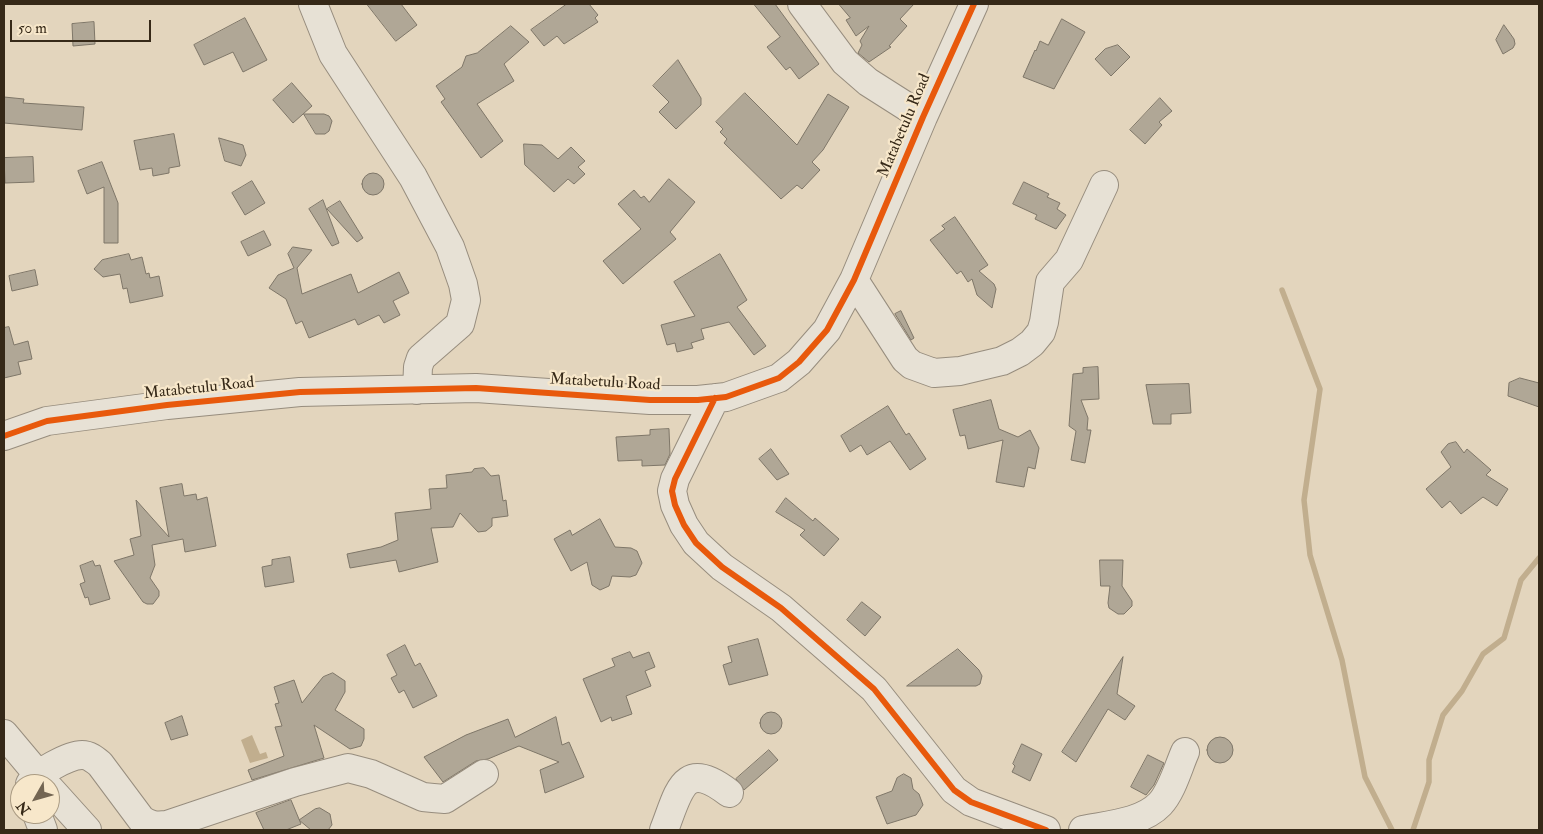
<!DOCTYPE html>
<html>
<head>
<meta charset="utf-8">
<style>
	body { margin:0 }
	#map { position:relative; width:1543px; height:834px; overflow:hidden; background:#e3d5bd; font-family:"IM FELL Double Pica",serif }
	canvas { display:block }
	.frame { position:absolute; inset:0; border:5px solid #362918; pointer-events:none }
	.north { position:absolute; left:10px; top:774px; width:50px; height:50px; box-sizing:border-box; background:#f7e7ca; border:1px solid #aa9b83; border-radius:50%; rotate:232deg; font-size:14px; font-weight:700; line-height:20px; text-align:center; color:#362918 }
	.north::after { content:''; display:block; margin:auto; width:18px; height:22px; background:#736552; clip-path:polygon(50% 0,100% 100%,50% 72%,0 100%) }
	.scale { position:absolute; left:10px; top:20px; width:141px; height:22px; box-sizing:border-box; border:2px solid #362918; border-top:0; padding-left:6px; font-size:15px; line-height:18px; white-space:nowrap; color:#362918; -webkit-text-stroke:4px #f7e7ca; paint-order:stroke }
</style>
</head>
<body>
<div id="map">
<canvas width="1543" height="834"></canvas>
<div class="frame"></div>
<div class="north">N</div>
<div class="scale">50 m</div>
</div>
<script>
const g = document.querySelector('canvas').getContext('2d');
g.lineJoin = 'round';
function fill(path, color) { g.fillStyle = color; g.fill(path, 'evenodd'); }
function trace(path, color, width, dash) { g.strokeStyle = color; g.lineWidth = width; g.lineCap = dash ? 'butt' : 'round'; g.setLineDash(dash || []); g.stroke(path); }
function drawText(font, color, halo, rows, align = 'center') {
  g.font = font + ' "IM FELL Double Pica",serif'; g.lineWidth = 4.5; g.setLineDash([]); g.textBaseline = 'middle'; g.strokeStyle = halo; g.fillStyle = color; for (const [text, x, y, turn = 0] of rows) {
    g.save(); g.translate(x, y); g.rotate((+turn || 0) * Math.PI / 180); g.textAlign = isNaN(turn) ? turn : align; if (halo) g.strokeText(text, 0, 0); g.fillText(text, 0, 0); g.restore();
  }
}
fill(new Path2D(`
	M252,735L260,754L266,752L268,758L250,763L241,740Z`), '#c1ae8e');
trace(new Path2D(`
	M1282,290L1320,389L1304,500L1310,555L1342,660L1365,777L1392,830
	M1413,830L1429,782V760L1443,715L1462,691L1483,654L1504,638L1521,580L1539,558`), '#c1ae8e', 5.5);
const building = new Path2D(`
	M367,4H401L417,25L396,41Z
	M567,4H589L598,15L595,18L598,22L564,44L557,36L544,46L531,30Z
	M754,4H775L819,64L799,79L790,67L786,70L767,47L780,37Z
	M839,4H914L900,19L907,26L889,46L891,47L869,62L858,53L862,45L860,41L869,26L856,36L846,20L850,18Z
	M245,18L267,60L243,72L233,52L204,65L194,45Z
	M1062,19L1085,32L1054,89L1023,77L1035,50L1036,51L1040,41L1048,45Z
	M94,22L95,44L73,46L72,24Z
	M1504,25L1514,39L1515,44L1513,48L1503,54L1496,40Z
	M511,26L529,42L504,64L514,81L477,104L503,141L481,158L441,102L445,99L436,86L462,67L466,56L477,53Z
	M1118,45L1130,57L1111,76L1095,59L1105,49Z
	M678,60L701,98V105L676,129L659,112L669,102L653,86Z
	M292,83L312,106L293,123L273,100Z
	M745,93L797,145L828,94L849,107L823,150L812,162L820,170L802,189L797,185L781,199L724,143L727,139L720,132L723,129L716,122Z
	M4,97L24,99L23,103L84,107L82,130L4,123Z
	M1160,98L1172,111L1159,122L1162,125L1145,144L1130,130Z
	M304,114H324L329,116L332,121L329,131L325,134H316Z
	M174,134L180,166L169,168V173L153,176L152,168L140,170L134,141Z
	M219,138L243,145L246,155L241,166L225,161Z
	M524,144L542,145L558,159L571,147L585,161L578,167L585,174L574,184L568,179L554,192L525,165Z
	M33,157L34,182L5,183L4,158Z
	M102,162L118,203V243H104V187L87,194L78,171Z
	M362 184a11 11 0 1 1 22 0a11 11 0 1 1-22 0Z
	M669,179L695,202L670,232L676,239L623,284L603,261L641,229L618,204L634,190L641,198L644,196L649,202Z
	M252,181L265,203L245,215L232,193Z
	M1024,182L1049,194L1047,197L1060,203L1057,209L1066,215L1056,229L1035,219L1037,215L1013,204Z
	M323,200L339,243L332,246L309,209Z
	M340,201L363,238L357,242L327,209Z
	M955,217L988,265L979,271L994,284L996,289L992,308L977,295L972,279L968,282L961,271L957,274L930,240L945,229L942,226Z
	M264,231L271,245L248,256L241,242Z
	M293,247L312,250L297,268L302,294L351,274L358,293L399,272L409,293L393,301L400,315L384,323L379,315L358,325L355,319L309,338L302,321L296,324L286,299L269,288L278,275L294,268L288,254Z
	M129,254L131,260L142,257L146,274L149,273L150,278L159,276L163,296L130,303L127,288L123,289L120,274L103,277L94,269L102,260Z
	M720,254L747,300L737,307L766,346L754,355L729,322L701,329L704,339L691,343L693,348L677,352L675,343L667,345L661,325L695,316L674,282Z
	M35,270L38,285L12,291L9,276Z
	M901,311L914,338L911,340L895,314Z
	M9,327L14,345L28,341L32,359L18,362L21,374L4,378V328Z
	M1098,367L1099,399L1081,400L1088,418L1087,430H1091L1085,463L1071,460L1076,431L1069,426L1073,374L1083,373V368Z
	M1520,378L1539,383V407L1508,396L1509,383Z
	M1189,384L1191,413L1171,414V424H1153L1146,385Z
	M991,400L999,429L1018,437L1030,430L1039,448L1035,469L1028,467L1024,487L996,482L1003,440L968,449L965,435L960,436L953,410Z
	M888,406L906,435L909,433L926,459L910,470L890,441L867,455L861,445L850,452L841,436Z
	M669,429L670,454L665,465L642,466V460L618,461L616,437L650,435V430Z
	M1456,442L1464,453L1467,449L1491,470L1486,475L1508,489L1497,506L1483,497L1461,514L1450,501L1442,508L1426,489L1451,467L1441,452L1448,444Z
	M771,449L789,474L777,480L759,459Z
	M484,468L491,476L499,475L503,501L506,500L508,516L492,518V526L486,531L478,532L460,513L453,527L431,528L438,562L399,572L396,560L350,568L347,554L381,547L398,540L395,513L431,509L429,489L447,488L446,475L472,472L474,469Z
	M182,484L184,496L196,494L197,500L207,497L216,546L185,552L183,539L152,545L155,565L150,578L159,591V596L153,604H147L143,602L114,561L134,555L130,539L141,536L136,500L169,537L160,488Z
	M786,498L813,521L815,518L839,539L824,556L800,535L805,530L776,512Z
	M600,519L615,547L631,548L637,551L642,563L636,575L630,577L612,576L609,586L600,590L592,585L587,562L571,571L554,539L570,530L572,535Z
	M290,557L294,582L265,587L262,567L272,565V560Z
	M1100,560H1123L1122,586L1132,601V606L1124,614H1118L1109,608L1108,603L1110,586H1101Z
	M93,561L95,566L100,565L110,599L90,605L88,597L85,598L80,584L85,582L80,566Z
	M862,602L881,617L865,636L847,620Z
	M758,639L768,675L729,685L723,665L732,662L728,647Z
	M405,645L415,666L420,663L437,696L413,708L404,690L399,693L391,678L397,675L387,655Z
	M958,649L979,670L982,676L980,684L976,686H907Z
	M630,652L633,658L649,652L655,667L645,671L651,686L626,696L632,714L612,721L611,717L601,722L583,679L615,666L612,659Z
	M1123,657L1117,694L1135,706L1125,720L1108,709L1076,762L1062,752Z
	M333,673L345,681V692L335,710L364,729V739L361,746L350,749L314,725L324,758L252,780L248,770L284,756L275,727L282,726L275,704L279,703L274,687L294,680L302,703L323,677Z
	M760 723a11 11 0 1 1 22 0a11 11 0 1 1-22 0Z
	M182,716L188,735L171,740L165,723Z
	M556,717L562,745L569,742L584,777L545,793L540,770L559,762L519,746L488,759L476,761L443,782L424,757L466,735L508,719L515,737Z
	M1207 750a13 13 0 1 1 26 0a13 13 0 1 1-26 0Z
	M1022,744L1042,754L1030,781L1012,772L1015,766L1013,764Z
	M769,750L778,760L744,790L736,779Z
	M1148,755L1164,763L1154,785L1146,795L1131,787Z
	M904,774L911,778L913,789L919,794L923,805L916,815L887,824L876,797L892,791L897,778Z
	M291,800L301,824L286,830H264L256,813Z
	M320,808L330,814L332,825L328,830H311L299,820L315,809Z`);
fill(building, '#b0a796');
trace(building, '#7e7668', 1);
const minor = new Path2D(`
	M313,4L333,54L413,177L450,247L463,284L466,300L460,324L421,358L418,367L417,390
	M802,4L845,62L868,82L923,117
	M854,280L905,359L912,365L934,373L960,371L1002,361L1020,352L1032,343L1041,332L1044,322L1050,282L1069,260L1104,185
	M715,398L675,479L672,491L675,505L684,525L696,543L722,567L781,608L874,689L954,790L971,802L1046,830
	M4,436L47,421L167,405L300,392L476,388L650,400H698L726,397L779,378L799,362L827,330L854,280L923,117L974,4
	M4,734L46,784
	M30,784C36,773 69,755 82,755C89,755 94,759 100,764L141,819C150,826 156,826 167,825L295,782L348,768L371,774L423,797L433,798L445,799L484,774
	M50,789L87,830
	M37,814L43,830
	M664,830C679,792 683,757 729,793
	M1083,830C1107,825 1142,823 1160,804C1172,791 1178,768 1185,752`);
trace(minor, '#978d7e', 30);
trace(minor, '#e7e1d5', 28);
trace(new Path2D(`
	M715,398L675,479L672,491L675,505L684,525L696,543L722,567L781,608L874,689L954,790L971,802L1046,830
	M4,436L47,421L167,405L300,392L476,388L650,400H698L726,397L779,378L799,362L827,330L854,280L923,117L974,4`), '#e8590c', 6);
drawText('16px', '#362918', '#f7e7ca', [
	["Matabetulu Road",905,126,-67],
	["Matabetulu Road",605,383,3],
	["Matabetulu Road",199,389,-6]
]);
</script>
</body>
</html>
